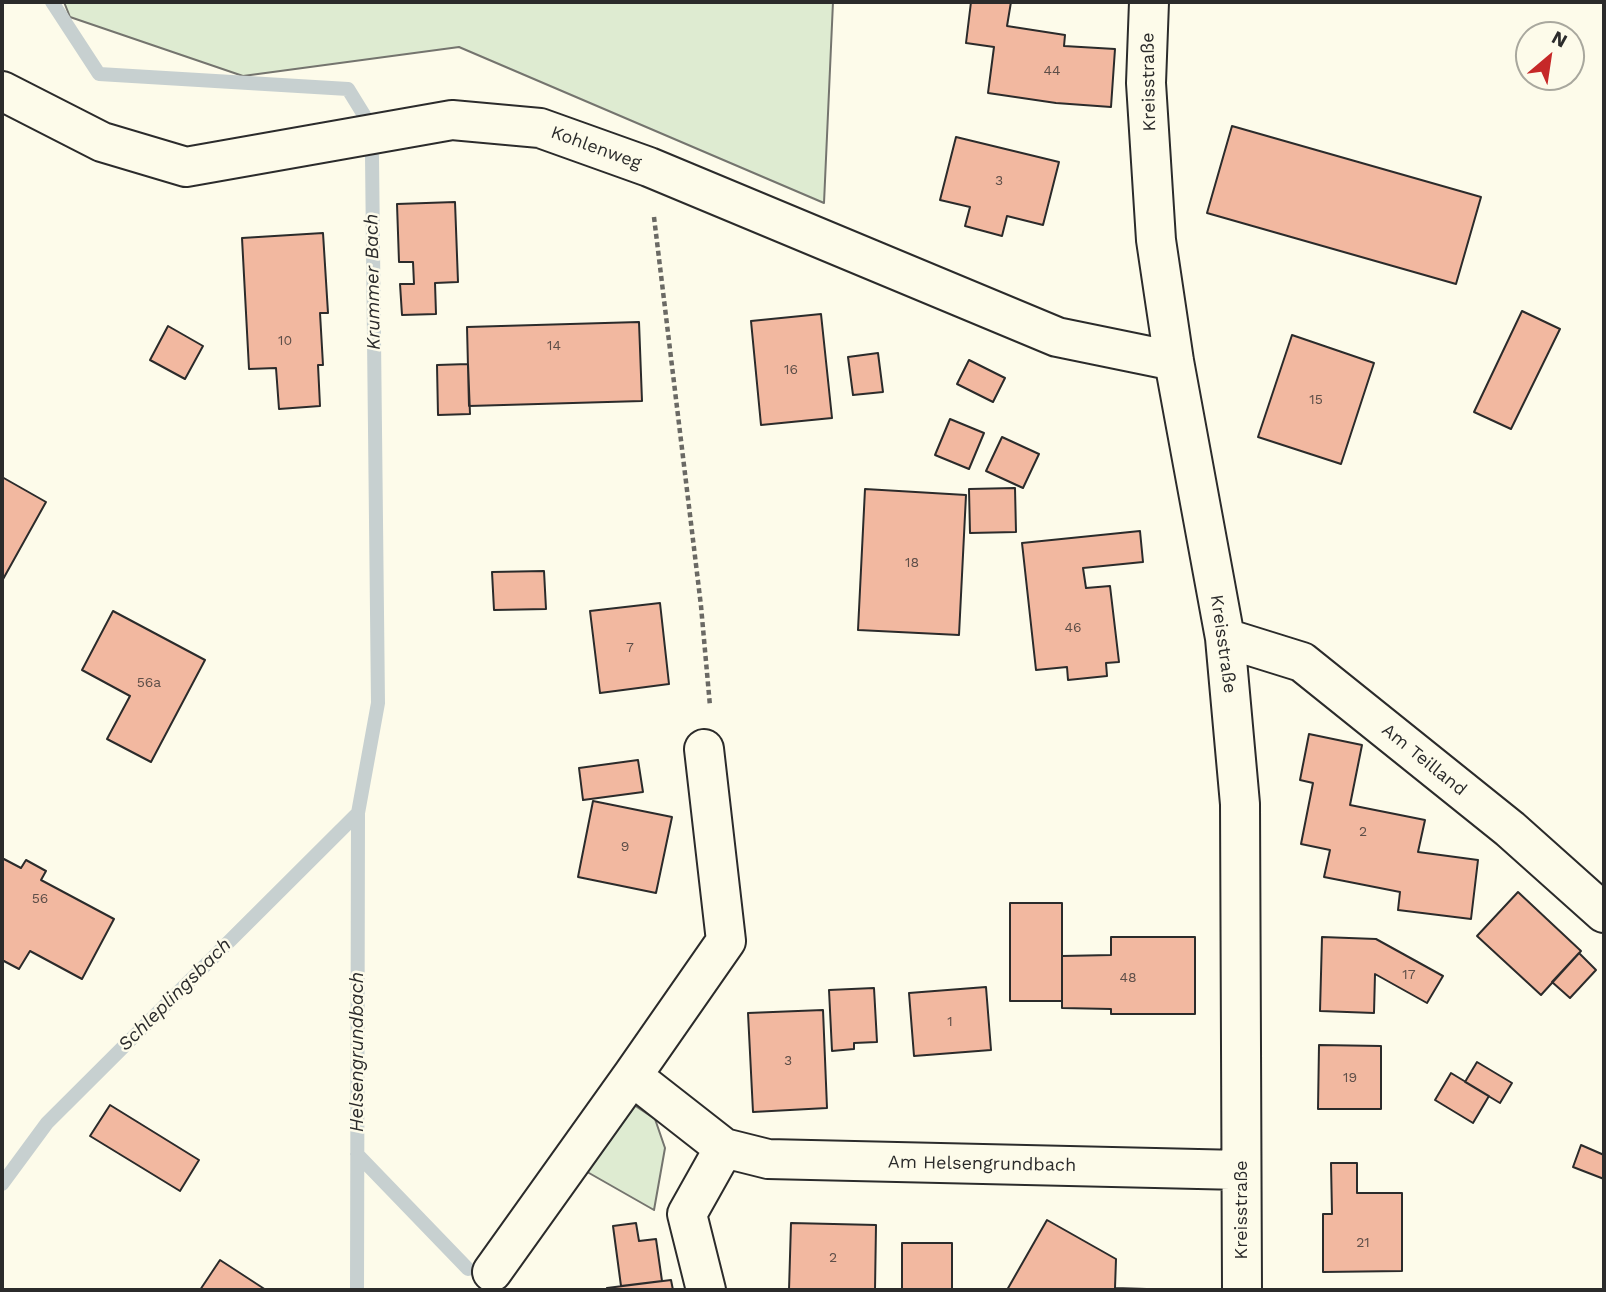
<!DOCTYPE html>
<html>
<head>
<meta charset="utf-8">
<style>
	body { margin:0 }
	#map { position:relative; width:1606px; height:1292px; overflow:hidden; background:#fdfbea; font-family:"Work Sans",sans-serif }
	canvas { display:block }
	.frame { position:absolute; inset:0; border:4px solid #2b2b2b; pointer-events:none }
	.north { position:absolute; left:1515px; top:21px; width:70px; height:70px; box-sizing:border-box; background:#fdfbea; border:2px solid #a9a89e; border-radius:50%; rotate:29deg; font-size:19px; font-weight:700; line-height:28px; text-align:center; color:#2b2b2b }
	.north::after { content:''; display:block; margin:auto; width:24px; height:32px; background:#c62828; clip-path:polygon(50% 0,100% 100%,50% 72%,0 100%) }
</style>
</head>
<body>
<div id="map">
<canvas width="1606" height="1292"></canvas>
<div class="frame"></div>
<div class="north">N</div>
</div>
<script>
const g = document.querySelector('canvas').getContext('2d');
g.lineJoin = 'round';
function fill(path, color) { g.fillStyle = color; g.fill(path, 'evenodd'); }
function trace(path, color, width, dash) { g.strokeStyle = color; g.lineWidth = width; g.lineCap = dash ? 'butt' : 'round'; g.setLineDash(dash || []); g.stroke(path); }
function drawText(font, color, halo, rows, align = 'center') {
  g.font = font + ' "Work Sans",sans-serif'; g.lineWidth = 5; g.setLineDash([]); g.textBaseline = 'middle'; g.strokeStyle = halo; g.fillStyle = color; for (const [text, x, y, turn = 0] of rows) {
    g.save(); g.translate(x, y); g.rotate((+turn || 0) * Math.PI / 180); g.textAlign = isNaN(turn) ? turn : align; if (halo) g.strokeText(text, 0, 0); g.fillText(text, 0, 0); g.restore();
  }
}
const green = new Path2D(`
	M64,2H833L824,203L459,47L243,76L70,17Z
	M631,1103L655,1119L665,1148L654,1210L582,1169Z`);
fill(green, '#deebd1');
trace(green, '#74746e', 2);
trace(new Path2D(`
	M52,2L99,74L348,89L364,115L372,156L378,703L358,813L357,1290
	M357,1154L468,1269
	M2,1184L47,1123L358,813`), '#c7d0d0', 14);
const building = new Path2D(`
	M971,2H1011L1007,26L1065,35L1064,46L1115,49L1111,107L1056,103L988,93L994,47L966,43Z
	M1232,126L1481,197L1456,284L1207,213Z
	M956,137L1059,162L1043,225L1007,216L1002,236L965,226L970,207L940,200Z
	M455,202L458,282L435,283L436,314L402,315L400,284H414L413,262H399L397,204Z
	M323,233L328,313H320L323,365H318L320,406L279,409L276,368L249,369L242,238Z
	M1522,311L1560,329L1511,429L1474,412Z
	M821,314L832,418L761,425L751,321Z
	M639,322L642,401L469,406L467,327Z
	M168,326L203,346L185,379L150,360Z
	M1292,335L1374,363L1341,464L1258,437Z
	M878,353L883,392L853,395L848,357Z
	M969,360L1005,378L993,402L957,384Z
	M468,364L470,414L438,415L437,365Z
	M950,419L984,433L969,469L935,455Z
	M1002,437L1039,454L1023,488L986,471Z
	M2,477L46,502L2,581Z
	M1015,488L1016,532L970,533L969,489Z
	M865,489L966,495L959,635L858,630Z
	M1140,531L1143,562L1083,568L1086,588L1110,586L1119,662L1106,663L1107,676L1068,680L1067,667L1036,670L1022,543Z
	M544,571L546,609L494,610L492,572Z
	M660,603L669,684L600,693L590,611Z
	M113,611L205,660L151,762L107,739L130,696L82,670Z
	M1309,734L1362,745L1350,805L1425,820L1418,852L1478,860L1471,919L1398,910L1400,892L1324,877L1330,850L1301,844L1313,783L1300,780Z
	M638,760L643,792L583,800L579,768Z
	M593,801L672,817L656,893L578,877Z
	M2,858L21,868L26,860L46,871L41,880L114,919L82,979L30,951L19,969L2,960Z
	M1518,892L1581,951L1541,995L1477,936Z
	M1010,903H1062V1001H1010Z
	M1111,937H1195V1014H1111V1009L1062,1008V956L1111,955Z
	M1322,937L1376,939L1443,976L1427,1003L1375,974L1374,1013L1320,1011Z
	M1579,953L1596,970L1570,998L1552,982Z
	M986,987L991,1050L914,1056L909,993Z
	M874,988L877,1042L854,1043V1049L832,1051L829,990Z
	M823,1010L827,1108L753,1112L748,1013Z
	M1319,1045L1381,1046V1109H1318Z
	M1477,1062L1512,1083L1500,1103L1465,1082Z
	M1451,1073L1489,1096L1473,1123L1435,1100Z
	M110,1105L199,1160L180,1191L90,1136Z
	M1581,1145L1604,1155V1179L1573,1167Z
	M1331,1163H1357V1193H1402V1271L1323,1272V1214H1332Z
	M1047,1220L1116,1259L1115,1288L1178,1290H1007Z
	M636,1223L639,1241L656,1239L662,1281L621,1286L613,1226Z
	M791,1223L876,1225L875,1290H789Z
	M902,1243H952V1290H902Z
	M220,1260L266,1290H200Z
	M671,1280L673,1290H608L607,1288Z`);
fill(building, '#f2b8a0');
trace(building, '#2b2b2b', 2);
const minor = new Path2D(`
	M1149,2L1146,83L1156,240L1174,361L1225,638L1240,804L1242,1290
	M2,91L102,142L186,167L452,120L540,128L649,167L1057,337L1174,361
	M1225,638L1302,662L1510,829L1604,913
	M704,749L726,941L632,1076L724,1148L768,1159L1241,1170
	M492,1272L632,1076
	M706,1290L687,1214L724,1148`);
trace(minor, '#2b2b2b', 42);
trace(new Path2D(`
	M654,217L701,606L710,706`), '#6a6964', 4.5, [5, 3.5]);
trace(minor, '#fdfbea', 38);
drawText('14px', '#5d4e48', null, [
	["44",1052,71],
	["3",999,181],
	["10",285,341],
	["14",554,346],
	["16",791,370],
	["15",1316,400],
	["18",912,563],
	["46",1073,628],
	["7",630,648],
	["56a",149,683],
	["2",1363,832],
	["9",625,847],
	["56",40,899],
	["17",1409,975],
	["48",1128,978],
	["1",950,1022],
	["3",788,1061],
	["19",1350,1078],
	["21",1363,1243],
	["2",833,1258]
]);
drawText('18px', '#2b2b2b', '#fdfbea', [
	["Kreisstraße",1149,82,-91],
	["Kohlenweg",596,148,20],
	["Kreisstraße",1223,644,82],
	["Am Teilland",1424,760,39],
	["Am Helsengrundbach",982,1164,1],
	["Kreisstraße",1242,1210,-90]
]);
drawText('italic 19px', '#2b2b2b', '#fdfbea', [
	["Krummer Bach",373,282,-91],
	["Schleplingsbach",175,995,-45],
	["Helsengrundbach",357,1052,-90]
]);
</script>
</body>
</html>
